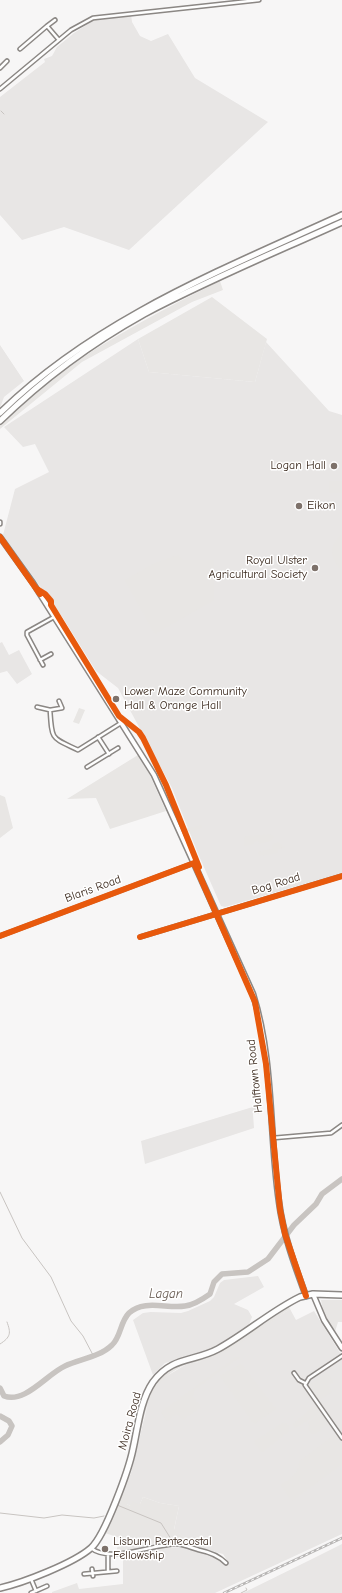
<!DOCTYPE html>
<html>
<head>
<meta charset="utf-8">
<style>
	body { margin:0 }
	canvas { display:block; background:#f7f6f6 }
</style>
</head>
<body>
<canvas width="342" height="1593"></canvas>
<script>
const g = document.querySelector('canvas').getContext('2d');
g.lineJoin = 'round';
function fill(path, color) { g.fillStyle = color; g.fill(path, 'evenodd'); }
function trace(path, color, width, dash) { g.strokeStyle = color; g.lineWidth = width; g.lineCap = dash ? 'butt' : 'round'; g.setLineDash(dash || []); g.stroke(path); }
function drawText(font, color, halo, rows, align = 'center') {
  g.font = font + ' "Comic Neue",sans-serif'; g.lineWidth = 3; g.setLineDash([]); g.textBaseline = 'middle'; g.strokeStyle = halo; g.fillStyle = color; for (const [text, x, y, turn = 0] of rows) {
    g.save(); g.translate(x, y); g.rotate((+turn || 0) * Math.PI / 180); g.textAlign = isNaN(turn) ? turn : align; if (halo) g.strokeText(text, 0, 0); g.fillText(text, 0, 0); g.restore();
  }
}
fill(new Path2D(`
	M131,14L132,22L140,36L151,41L168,34L195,78L268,122L129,250L64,227L22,240L0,215V97L45,62L44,59L52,56L57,47L74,33L94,20Z
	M138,339L149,372L255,382L266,342L329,411L342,415V873L225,907L221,906L199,856L172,788L118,688L96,671L63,618L3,535L15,489L49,472L35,444L23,447L4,427Z
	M0,345L24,381L4,397L0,408Z
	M2,642L9,655L19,650L32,674L17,684L7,671L0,673V643Z
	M256,1106V1109L258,1108L259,1114H253L254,1128L145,1164L141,1141Z
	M258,1276L264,1287L234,1304L248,1310L252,1317L248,1327L216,1348L165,1363L153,1375L133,1320L143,1313L151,1312L181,1313L188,1311L210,1301L214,1297L220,1283L224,1280Z
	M290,1309L296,1320L314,1311L342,1356V1534L215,1593H52V1592L77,1583L79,1589L123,1584V1554L157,1548L187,1547L209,1554L220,1560L226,1566L229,1563L223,1554L185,1544V1538L174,1530L179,1506L160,1503L143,1497L140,1504L130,1506L127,1504L122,1492L131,1473L149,1399L155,1387L165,1377L187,1364L186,1361L193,1360L195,1363L201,1361L231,1348Z
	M342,1544V1593H243L310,1560Z`), '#e8e6e5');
fill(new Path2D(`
	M220,281L223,290L192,302L82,362L0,429V425C18,408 37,390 57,375C108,338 164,309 220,281Z
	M212,297L267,339L255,382L149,372L138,339Z
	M329,481H342V493H329Z
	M342,535V571C331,558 327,546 342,535Z
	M177,555L183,560H214V600L155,634L125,580L155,563Z
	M79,708L85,710L79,724L73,722Z
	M138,755L147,769L166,811L110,829L96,798L67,799Z
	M0,795L5,797L13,828L0,838Z
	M201,825L202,827L191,833L185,829Z
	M271,834L274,837L270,841L259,844L258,841L254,842V844L244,846V839L246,836Z
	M277,842L285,847L278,849V853L259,856L258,852L272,849V846Z
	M321,1300H342V1322H338L335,1332L324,1316Z
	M289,1307L290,1309C260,1329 230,1355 194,1363L193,1360L216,1353Z
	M236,1357H242L237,1359L195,1389L193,1397L201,1407L183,1420L177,1413L167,1421L161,1412Z
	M186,1361L187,1364C153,1379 147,1401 140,1435C146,1400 150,1376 186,1361Z
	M241,1364L276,1409L254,1424L220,1376Z
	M327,1373L333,1382L327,1385L332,1392L319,1400L309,1385Z
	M314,1405L320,1413L295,1428L293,1424L301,1418Z
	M320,1414L328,1424L313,1435L308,1428L310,1426L308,1423Z
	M284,1422L289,1426V1431L262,1452L254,1442Z
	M335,1435L342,1444V1464L292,1501L281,1485C289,1480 300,1473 299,1462Z
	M122,1492L130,1495L127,1504L130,1506L132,1501L140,1504L143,1497L160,1503L179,1506L174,1529L185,1538V1544C161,1534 142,1552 116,1552L120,1538L105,1533Z`), '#e8e6e4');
trace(new Path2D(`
	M1,111L4,114
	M0,1192L22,1238L51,1277L71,1321L83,1336L93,1355
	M0,1344C11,1337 11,1333 7,1322
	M117,1505L161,1523L171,1539
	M0,1513L44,1518L62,1515L94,1518L104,1516
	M241,1593L247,1590L246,1588`), '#c8c4c1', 1);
trace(new Path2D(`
	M0,1388L4,1396C25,1404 47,1374 65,1366C80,1359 100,1357 112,1345C121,1337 120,1322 129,1313C144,1299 167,1309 185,1306C194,1305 203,1299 210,1294L214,1282L222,1274L248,1272L268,1259L294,1225L316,1204L322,1194L342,1179
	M0,1416L9,1421L12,1426L8,1435L0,1442`), '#c8c4c1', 5.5);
const street = new Path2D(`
	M47,26L55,20
	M20,49L47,26L59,40
	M0,68L7,61
	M0,89L71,30L93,18L259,0
	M0,522V524
	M40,660L51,654
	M43,665L27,635V632L54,617
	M37,707L50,710C52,741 51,737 78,750L121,723
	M50,710L62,708L59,701
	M98,737L109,754
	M87,767L118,748
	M0,936L194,863
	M140,937L342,876
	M273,1138L331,1133L342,1125
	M342,1356L309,1378L305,1385L342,1438
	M294,1373L299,1380L305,1383
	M91,1548C110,1564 155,1543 178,1544C185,1545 192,1548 199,1550C209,1552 218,1555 226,1563
	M108,1554V1571
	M92,1569L93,1576
	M84,1574L117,1571
	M31,1579L36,1591
	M31,1593L47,1586`);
const secondary = new Path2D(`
	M0,537L33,583L154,775L253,994C274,1061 269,1134 279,1202C283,1234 295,1266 306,1296
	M313,1294L324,1320L342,1348`);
const highway = new Path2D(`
	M0,413C96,319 222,270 342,215
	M0,421C42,380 92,343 144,314C208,280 276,252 342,222
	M0,1588C23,1583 74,1563 91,1548C105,1536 129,1469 133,1449C138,1427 140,1401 153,1382C172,1356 194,1362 218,1349C247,1333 271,1311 300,1297L313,1294L342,1295`);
trace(street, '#8b8784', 5.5);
trace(secondary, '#8b8784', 7);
trace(highway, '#8b8784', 8);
trace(street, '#fefefe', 2.5);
trace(secondary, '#fefefe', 4);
trace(highway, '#fefefe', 5);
const rail = new Path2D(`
	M224,1593L342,1538`);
trace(rail, '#b8b6b5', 2.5);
trace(rail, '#fff', 1, [3]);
trace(new Path2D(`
	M0,537L40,594
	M37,589L45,594L51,601V605L119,716L139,732L143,738L166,785L199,867
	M0,936L194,863L255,1002L266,1064L280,1209L285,1234L306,1296
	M140,937L342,876`), '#e8590c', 6);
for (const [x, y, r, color] of [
	[334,466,4,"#7d716a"],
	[299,506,4,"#7d716a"],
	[315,568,4,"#7d716a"],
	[116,699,4,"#7d716a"],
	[105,1549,4,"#7d716a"]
]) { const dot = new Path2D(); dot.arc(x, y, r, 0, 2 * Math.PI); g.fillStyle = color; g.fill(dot); trace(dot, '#fff', 1.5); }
drawText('12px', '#3b2a1e', '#fff', [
	["Logan Hall",326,466,"right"],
	["Eikon",307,506],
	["Royal Ulster",307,561,"right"],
	["Agricultural Society",307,575,"right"],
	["Lower Maze Community",124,692],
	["Hall & Orange Hall",124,706],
	["Lisburn Pentecostal",113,1542],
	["Fellowship",113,1556]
], 'left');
drawText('12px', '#3b2a1e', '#fff', [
	["Bog Road",276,884,-17],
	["Blaris Road",93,889,-20],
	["Halftown Road",255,1076,-96],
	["Moira Road",130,1421,-75]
]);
drawText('italic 13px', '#65584f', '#fff', [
	["Lagan",166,1294]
]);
</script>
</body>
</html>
